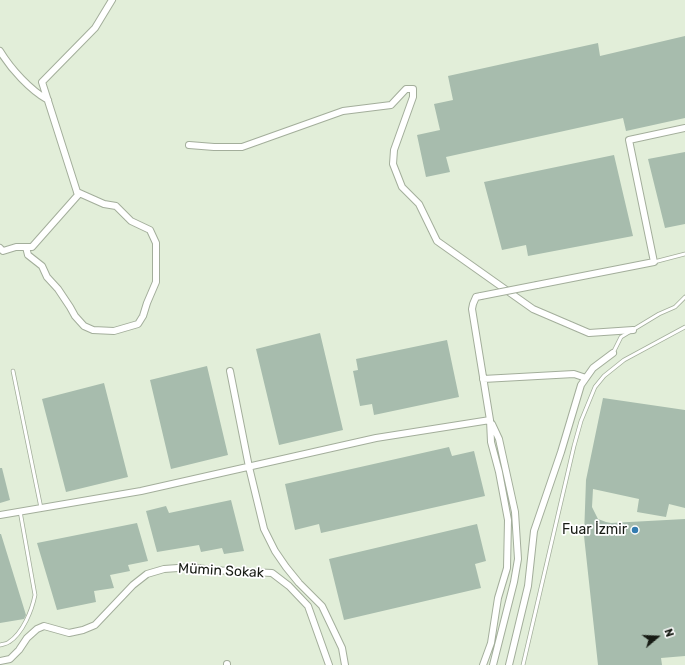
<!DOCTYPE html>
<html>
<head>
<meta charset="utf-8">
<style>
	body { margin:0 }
	#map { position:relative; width:685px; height:665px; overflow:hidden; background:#e2eed9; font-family:Rubik,sans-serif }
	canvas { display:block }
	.north { position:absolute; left:637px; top:617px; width:40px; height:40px; -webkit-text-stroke:3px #fff; paint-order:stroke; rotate:71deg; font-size:11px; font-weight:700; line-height:16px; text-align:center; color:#171b14 }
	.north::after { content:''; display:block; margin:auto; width:14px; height:18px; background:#171b14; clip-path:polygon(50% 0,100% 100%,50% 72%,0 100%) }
</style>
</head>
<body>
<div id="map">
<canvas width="685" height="665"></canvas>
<div class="north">N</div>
</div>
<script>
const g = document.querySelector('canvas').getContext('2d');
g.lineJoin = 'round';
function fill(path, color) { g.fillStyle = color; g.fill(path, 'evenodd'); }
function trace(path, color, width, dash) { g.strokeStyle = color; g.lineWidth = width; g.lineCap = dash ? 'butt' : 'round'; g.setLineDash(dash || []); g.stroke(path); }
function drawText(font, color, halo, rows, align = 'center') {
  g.font = font + ' Rubik,sans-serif'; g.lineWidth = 3.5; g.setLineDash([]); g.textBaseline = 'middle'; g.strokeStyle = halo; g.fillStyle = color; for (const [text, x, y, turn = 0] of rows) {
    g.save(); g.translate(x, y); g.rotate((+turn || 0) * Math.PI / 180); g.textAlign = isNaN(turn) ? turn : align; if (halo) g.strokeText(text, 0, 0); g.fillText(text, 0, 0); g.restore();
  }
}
fill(new Path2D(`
	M685,36V118L626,131L623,118L446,157L450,172L426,177L417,135L440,130L434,104L453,100L448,76L598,43L600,56Z
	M685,152V224L665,228L648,159Z
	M614,155L633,236L528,256L526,245L502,250L484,182Z
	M320,333L343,430L279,445L256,349Z
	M447,340L459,397L374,415L372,404L360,406L353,371L358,370L356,359Z
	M207,366L228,455L171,469L150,380Z
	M104,383L128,477L66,492L42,399Z
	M603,398L685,410V508L669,504L666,517L637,512L639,499L593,489L592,507L598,519L606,522L611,523L685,519V656L661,658L662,665H598L584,536L586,480Z
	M449,447L452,456L474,451L485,496L321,533L319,524L295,530L285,484Z
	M0,468H2L10,500L0,503Z
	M231,500L244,551L224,554L222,548L201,552L199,545L157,552L146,511L166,506L169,513Z
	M137,523L148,561L128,565L130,571L110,575L114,588L94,591L96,602L57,610L37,543Z
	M477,524L486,561L475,564L481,588L344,620L329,559Z
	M0,534H1L26,615L24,619L0,623Z`), '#a7bcad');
const lane = new Path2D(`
	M654,262L685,254
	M613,353L621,337L659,314L675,307L685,297
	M13,371L41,508
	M0,645C3,644 7,644 9,642C23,633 32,610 35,595L20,511
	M523,665L574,446L581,421L595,387L604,376L624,360L685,327`);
const street = new Path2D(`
	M0,51C11,69 30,90 48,100
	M189,145L214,147H242L343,111L391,105L406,89H413V97L394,150L393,164L402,187L419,204L437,241L533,309L589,333L633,330
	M26,247L28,255L42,266L47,277L58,289L70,307L75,316L84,326L93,330L114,331L138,324L143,316L147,303L156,282V243L150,230L131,221L116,206L104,204L77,192
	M0,248L3,251L16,247H32L78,195L42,82L95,28L112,0
	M537,285L654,262L629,140L685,128
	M481,296L476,297L473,304L472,309L490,420L491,442L499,472L508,520L507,568L498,598L491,643L483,665
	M230,371L249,467L264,529L275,551L286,567L299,583L322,606L342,648L345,665
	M483,379L574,374L586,378
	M492,424L499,439L515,512L518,559L514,582L493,665
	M0,515L141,491L376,438L490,420
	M0,661L10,659L19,650L27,638L37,629L44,626L69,633L83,630L95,625L133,585L147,574L164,569L192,567L211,570L272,573L289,586L308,606L329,665
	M227,664V665
	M509,665L528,586L534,531L561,452L581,385L593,368L613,353`);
trace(lane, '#a3ae9b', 4.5);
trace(street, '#a3ae9b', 8);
trace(lane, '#fff', 3);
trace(street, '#fff', 6);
const streetBridge = new Path2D(`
	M481,296L537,285`);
trace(streetBridge, '#a3ae9b', 8, []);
trace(streetBridge, '#fff', 6);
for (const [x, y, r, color] of [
	[635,530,4,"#347cb0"]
]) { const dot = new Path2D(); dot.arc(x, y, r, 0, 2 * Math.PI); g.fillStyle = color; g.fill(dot); trace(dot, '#fff', 1.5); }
drawText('14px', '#171b14', '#fff', [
	["Fuar İzmir",627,530]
], 'right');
drawText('14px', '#171b14', '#fff', [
	["Mümin Sokak",221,571,3]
]);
</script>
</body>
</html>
